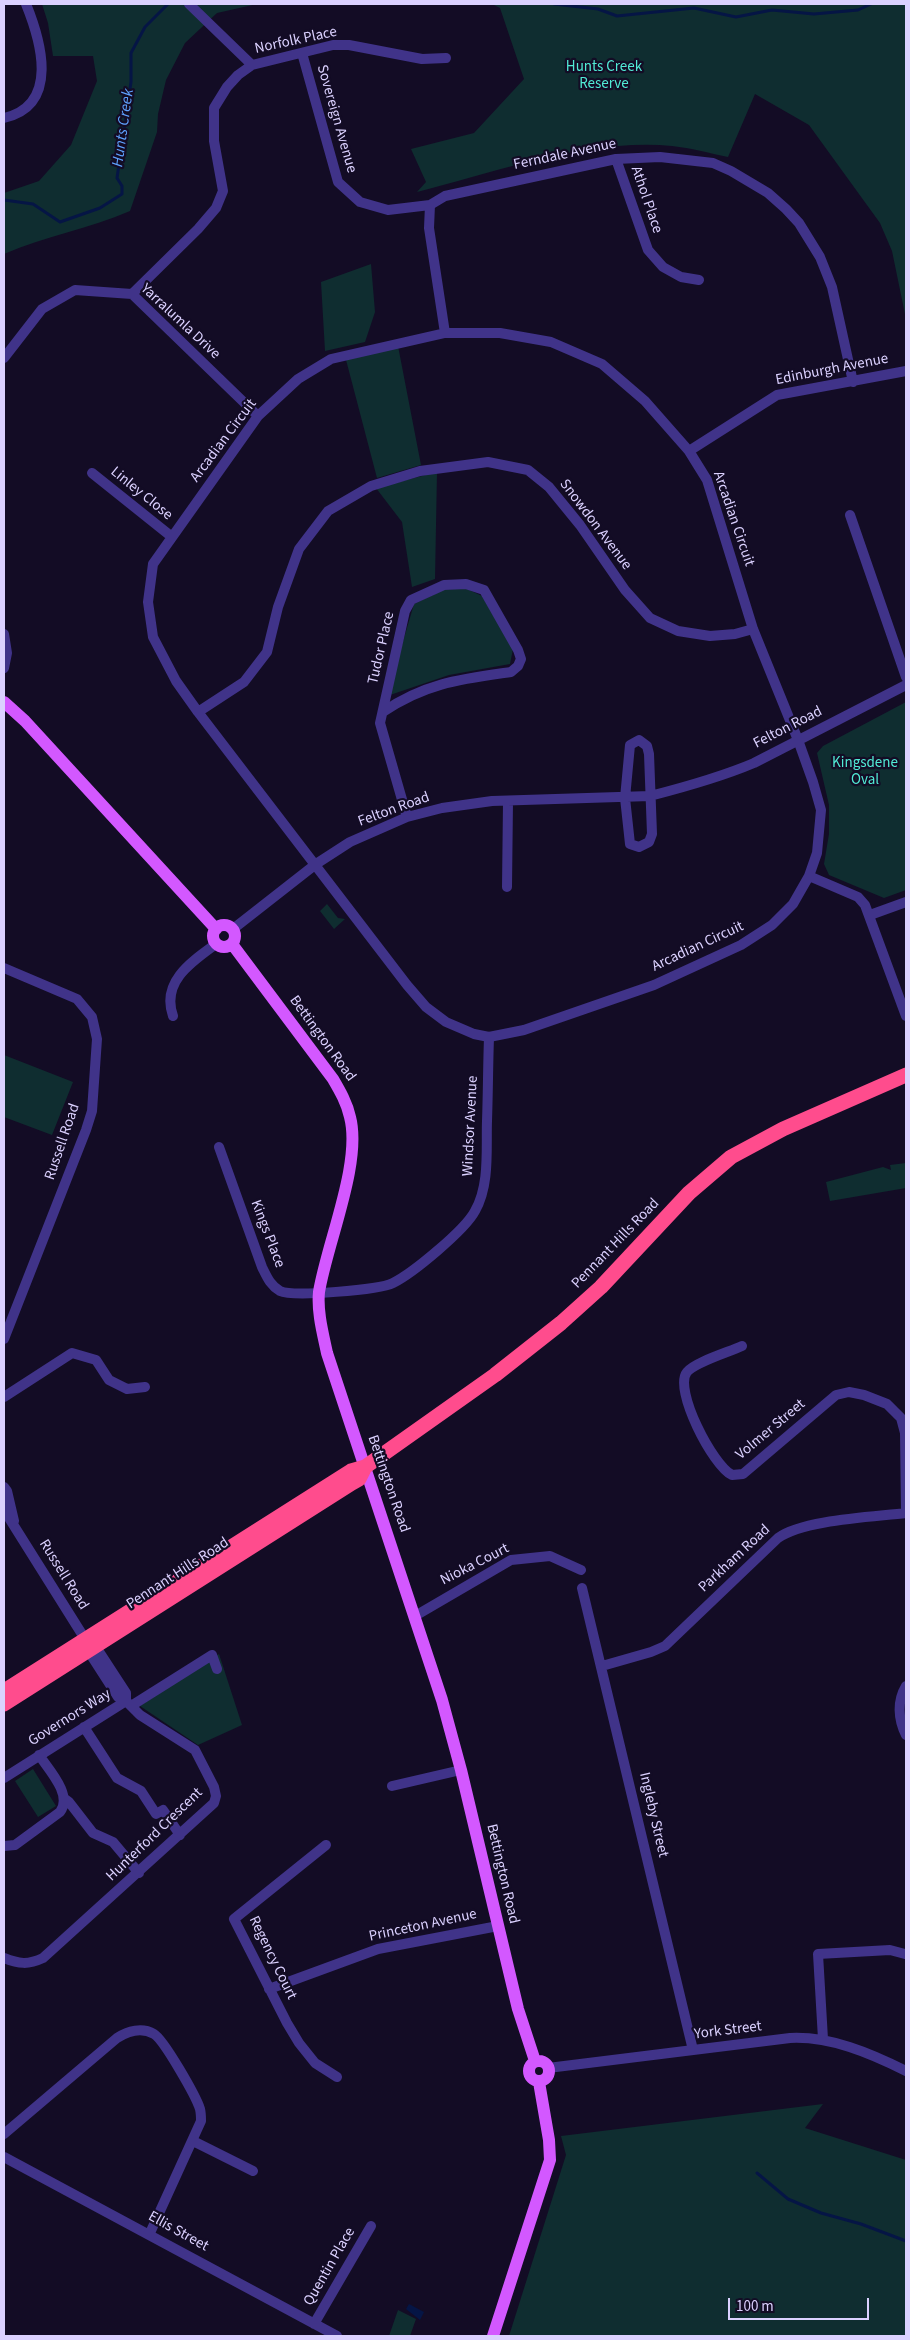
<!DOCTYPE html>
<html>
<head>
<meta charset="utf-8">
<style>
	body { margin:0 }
	#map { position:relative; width:910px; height:2340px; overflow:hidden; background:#130c25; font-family:"Source Sans 3",sans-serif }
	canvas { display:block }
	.frame { position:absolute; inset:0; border:5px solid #dbd1ff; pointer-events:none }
	.scale { position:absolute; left:728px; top:2298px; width:141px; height:22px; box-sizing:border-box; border:2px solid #dbd1ff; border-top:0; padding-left:6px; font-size:15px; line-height:18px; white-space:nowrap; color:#dbd1ff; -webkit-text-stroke:4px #130c25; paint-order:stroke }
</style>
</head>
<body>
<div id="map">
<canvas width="910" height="2340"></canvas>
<div class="frame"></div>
<div class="scale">100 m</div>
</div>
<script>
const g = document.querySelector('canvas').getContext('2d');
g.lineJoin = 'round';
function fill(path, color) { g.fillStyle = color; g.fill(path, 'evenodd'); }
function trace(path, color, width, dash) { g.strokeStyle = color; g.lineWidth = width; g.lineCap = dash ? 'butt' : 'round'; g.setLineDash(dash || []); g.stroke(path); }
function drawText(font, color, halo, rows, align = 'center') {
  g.font = font + ' "Source Sans 3",sans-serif'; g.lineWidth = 4.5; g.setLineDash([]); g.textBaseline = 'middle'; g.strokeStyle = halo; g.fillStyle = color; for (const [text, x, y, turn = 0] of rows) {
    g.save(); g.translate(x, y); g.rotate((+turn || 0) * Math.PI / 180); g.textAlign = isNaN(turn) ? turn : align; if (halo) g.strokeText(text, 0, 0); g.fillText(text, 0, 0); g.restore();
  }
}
fill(new Path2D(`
	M42,4H257L217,13L185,43L166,80L158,114L157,132L130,211C89,229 45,236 4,254V193L39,181L71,145L97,81L93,56H53L48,23Z
	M492,4H906V319L892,251L880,223L809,125L755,94L728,157C709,153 691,148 672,146C590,138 496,172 417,192L426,182L411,149L474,133L524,79L500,8Z
	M371,264L375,312L365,342L325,351L321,282Z
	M398,346L421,465L377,478L345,356Z
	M437,472L435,579L412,587L402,522L376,488Z
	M465,588L482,596L513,649L510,664L449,675L387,696L414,604L443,590Z
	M906,702V890L884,898L829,875L824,864L829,834V805L817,753L823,746Z
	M327,904L338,918L345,919L334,929L320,911Z
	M4,1055L73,1082L52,1135L4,1117Z
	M906,1163V1188L830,1201L826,1182L883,1167L891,1170L890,1165Z
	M219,1654L242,1725L198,1745L140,1706Z
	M33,1769L56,1806L38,1817L15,1781Z
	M823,2104L805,2128L906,2160V2336H509L566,2155L561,2136Z
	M398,2310L416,2319L410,2336H389Z`), '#0f2d30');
fill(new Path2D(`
	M409,2304L424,2312L420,2320L406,2309Z`), '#051545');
trace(new Path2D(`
	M554,4L598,9L617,16L694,8L736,17L772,10L814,14L858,10L871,4
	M4,200L33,204L60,222L100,208L122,194V186L117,178L131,82V53L145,27L168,4
	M757,2173L788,2199L821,2213L861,2224L906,2241`), '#051545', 3);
trace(new Path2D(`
	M189,4L252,65
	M302,53L338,182L360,202L388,210L430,205L445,196L616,159L660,157L713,163L731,171L768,193L786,209L799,223L820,257L832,287L853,382
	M4,118C60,105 41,41 26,4
	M616,159L648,250L663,267L681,277L699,280
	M430,205L429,228L445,333
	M132,294L198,229L216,208L223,191L214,141V108L227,87L238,75L252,65L333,45H349L422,59L446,58
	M445,333H500L551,342L602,364L645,401L689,451L707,480L753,629L798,740L813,782L821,810L817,853L809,876L793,904L772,925L741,945L654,985L524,1030L489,1037L474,1034L446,1022L426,1007L407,985L198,712L176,681L153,637L148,602L153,564L258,416L298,379L331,359Z
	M4,358L42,309L75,290L132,294L258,416
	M689,451L777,395L906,371
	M92,473L172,537
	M850,515L906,677
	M4,634L7,653L4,668
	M198,712L244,682L267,652L278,607L299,549L328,511L371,486L420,471L488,462L528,470L549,487L580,525L625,590L650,618L678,631L710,636L735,634L753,629
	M383,712C425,683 462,679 511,672L518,666L521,659L518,650L484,590L466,584L444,585L411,600L405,611L380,723L407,817
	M639,740L647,746L649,754L652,834L649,842L639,847L630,844L625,798L630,745Z
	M809,876L858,897L865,905L906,1016
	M507,887L508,802
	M870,915L906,902
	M233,929L316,864L350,842L407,817L442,808L492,801L650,796C685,787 721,777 754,763L906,685
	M4,968L77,999L92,1017L97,1039L92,1111L86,1130L4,1339
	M173,1016C161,982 191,962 216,944
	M219,1147L262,1267C267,1277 270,1285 280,1291C293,1297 379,1290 393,1283C413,1273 465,1230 475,1211C490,1185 486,1149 487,1121C488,1093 488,1065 489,1037
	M742,1346C729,1352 695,1362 687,1372C673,1389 713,1466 732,1475L743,1474L836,1395L849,1392L864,1395L887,1404L901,1418L905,1433L906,1513
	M4,1397L72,1353L96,1360L109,1380L127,1389L145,1387
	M4,1487L7,1491L14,1521
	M4,1510L85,1639L89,1652L118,1697L126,1701L140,1715L195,1750L214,1787L216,1796L214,1803L43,1958C28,1965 19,1964 4,1958
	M582,1588L693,2050
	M415,1616L511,1560L550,1556L581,1570
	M91,1643L96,1647L126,1693V1701
	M602,1666L651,1652L665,1646L778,1538C802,1520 873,1517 906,1513
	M906,1686C897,1701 898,1719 906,1735
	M131,1706L212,1655L217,1669
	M84,1727L117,1778L141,1791L156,1814L163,1810L180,1835
	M4,1778L126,1701
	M392,1786L461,1770
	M65,1799L69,1802L93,1833L113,1842L139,1873
	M326,1845L234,1919L287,2023L299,2043L315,2063L337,2077
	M4,1846L15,1845L60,1812C73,1795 49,1770 39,1755
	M269,1989L378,1949L498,1926
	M823,2039L818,1954L890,1950L905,1954
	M548,2068L790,2038C830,2036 870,2053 906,2071
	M4,2134L117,2038C128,2031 142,2027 154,2034C164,2040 196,2096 200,2109C201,2113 201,2117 201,2121L150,2233
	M193,2141L253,2171
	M4,2157L337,2336
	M314,2324L371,2226`), '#403389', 10);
trace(new Path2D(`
	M4,702L25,721L216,929
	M213 936a11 11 0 1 1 22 0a11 11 0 1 1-22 0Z
	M232,944L333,1079C340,1091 347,1103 350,1117C362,1163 327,1243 319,1292C317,1312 323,1334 327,1353L442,1700L461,1770L518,2009L535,2061
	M529 2071a10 10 0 1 1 20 0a10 10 0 1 1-20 0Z
	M493,2336L550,2160L549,2140L539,2082`), '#d358ff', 12);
trace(new Path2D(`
	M4,1691L351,1471L365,1467L495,1375L561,1323L601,1287L689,1193L731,1157L783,1129L906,1075
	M4,1704L352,1483L359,1479L365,1467`), '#ff4c8d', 15);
drawText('15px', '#dbd1ff', '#130c25', [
	["Norfolk Place",296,41,-12],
	["Sovereign Avenue",336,119,74],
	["Ferndale Avenue",565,155,-12],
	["Athol Place",646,200,71],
	["Yarralumla Drive",180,322,43],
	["Edinburgh Avenue",832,370,-11],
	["Arcadian Circuit",224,441,-53],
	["Linley Close",141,494,39],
	["Arcadian Circuit",733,519,71],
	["Snowdon Avenue",595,525,53],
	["Tudor Place",382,648,-77],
	["Felton Road",788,728,-27],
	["Felton Road",394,810,-20],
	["Arcadian Circuit",698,947,-25],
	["Bettington Road",322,1039,54],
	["Windsor Avenue",471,1126,-87],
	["Russell Road",63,1142,-71],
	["Kings Place",267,1234,69],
	["Pennant Hills Road",616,1244,-46],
	["Volmer Street",771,1430,-40],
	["Bettington Road",388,1484,71],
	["Parkham Road",735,1559,-43],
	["Nioka Court",475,1565,-27],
	["Pennant Hills Road",178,1574,-33],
	["Russell Road",63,1575,58],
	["Governors Way",70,1718,-32],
	["Ingleby Street",653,1815,77],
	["Hunterford Crescent",155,1835,-44],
	["Bettington Road",502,1874,77],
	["Princeton Avenue",423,1926,-12],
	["Regency Court",272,1958,64],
	["York Street",728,2031,-7],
	["Ellis Street",178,2232,29],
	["Quentin Place",330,2267,-60]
]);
drawText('15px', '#51ead5', '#130c25', [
	["Hunts Creek",604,68],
	["Reserve",604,85],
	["Kingsdene",865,764],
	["Oval",865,781]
]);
drawText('italic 16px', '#5fa2ff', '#130c25', [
	["Hunts Creek",124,128,-82]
]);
</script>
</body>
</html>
